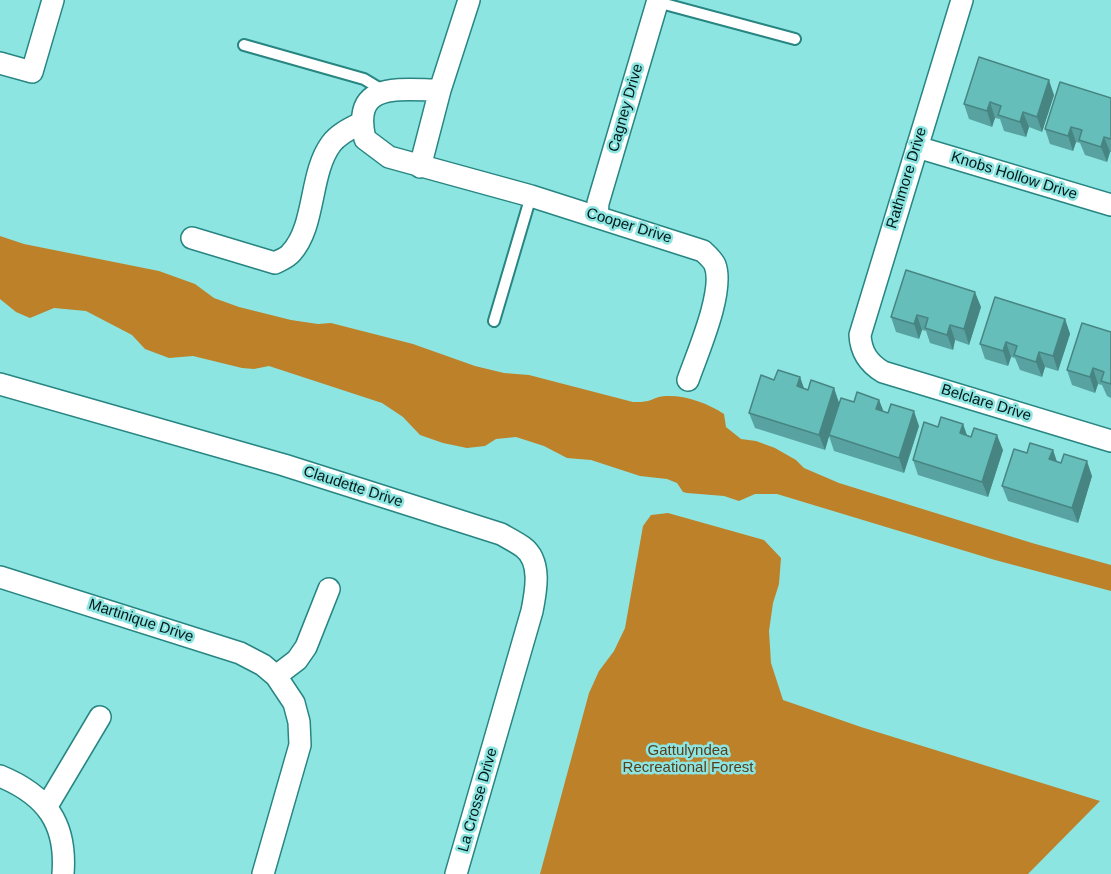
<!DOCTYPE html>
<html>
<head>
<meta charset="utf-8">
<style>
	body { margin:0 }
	canvas { display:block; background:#8de5e1 }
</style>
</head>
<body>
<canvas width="1111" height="874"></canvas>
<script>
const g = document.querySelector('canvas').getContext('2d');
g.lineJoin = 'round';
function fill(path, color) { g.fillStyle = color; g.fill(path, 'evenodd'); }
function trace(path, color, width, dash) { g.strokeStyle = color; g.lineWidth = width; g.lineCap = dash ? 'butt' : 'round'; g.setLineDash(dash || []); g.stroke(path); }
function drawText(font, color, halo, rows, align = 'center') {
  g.font = font + ' Arial,sans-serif'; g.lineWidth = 5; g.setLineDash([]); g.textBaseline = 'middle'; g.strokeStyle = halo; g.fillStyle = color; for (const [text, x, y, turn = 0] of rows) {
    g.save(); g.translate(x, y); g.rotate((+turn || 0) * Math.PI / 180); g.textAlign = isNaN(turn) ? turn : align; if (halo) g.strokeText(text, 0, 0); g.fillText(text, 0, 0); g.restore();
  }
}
fill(new Path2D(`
	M0,236L24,244L159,271L195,284L214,298L239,307L291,320L318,324L331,323L413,344L475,366L504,373L529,375L633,402C638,402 644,402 648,401C654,399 659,396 666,396C685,395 708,403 724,414L726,427L741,439L756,441L775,448L796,460L804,468L839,483L1032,543L1111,565V591L995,560L777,494H755L739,501L724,496L687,493L683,492L677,483L667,479L640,476L591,460L567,458L544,446L516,437L496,439L485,446L467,448L443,443L420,435L403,417L382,403L269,366L254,369L242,368L193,356L169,358L145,349L132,335L86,311L54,308L30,318L16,312L0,299Z
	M668,513L764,540L781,558L779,584L773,603L769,631L771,663L783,700L861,727L1100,801L1028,874H540L589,693L599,671L614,651L625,628L643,526L651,515Z`), '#bd812a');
const lane = new Path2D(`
	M657,2L795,39
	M244,45L364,79L384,91
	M494,321L531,196`);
const street = new Path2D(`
	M469,0L440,90C401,90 351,80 365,139L389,157L531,196L703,251C707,255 713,260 715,265C725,291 697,354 688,380
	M962,0L860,335C861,352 868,363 883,372L1111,441
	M0,63L32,72L53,0
	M917,147L1111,205
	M420,167L440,90
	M597,217L598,203L658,0
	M192,238L275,263C280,260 287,258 291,253C316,226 309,174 331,144C338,134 351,128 361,123
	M0,384L284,465L501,534C508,538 516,542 523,547C542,561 536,591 532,611L456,874
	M0,577L240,653L263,665L276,676L294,703L299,722L300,745L263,874
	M276,676L297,660L306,647L329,589
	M0,776C46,795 67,823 63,874
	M47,806L100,717`);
trace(lane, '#278582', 14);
trace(street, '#278582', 24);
trace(lane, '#fff', 10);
trace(street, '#fff', 21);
fill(new Path2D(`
	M1054,95L1042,132L1029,127L1026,137L1004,131L1000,119L995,118L992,127L969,119L964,104Z
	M1111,98V152H1110L1107,162L1085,155L1080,143L1076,142L1073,151L1050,144L1045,129Z
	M981,307L969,345L955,340L953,350L930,343L926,331L922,330L919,339L896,332L891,317Z
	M1065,319L1070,334L1058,371L1045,367L1042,377L1020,370L1015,358L1011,357L1008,366L985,359L980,344Z
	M1111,332V398L1107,396L1102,385L1098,384L1095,393L1072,385L1067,370Z
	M800,377L804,388L808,390L834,388L839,403L854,402L879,400L883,411L919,426L904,473L834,451L829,436L825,450L755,428L749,413L774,380Z
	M963,424L967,435L1003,450L988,497L918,475L913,460L938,427Z
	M1053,450L1057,462L1092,476L1078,523L1008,501L1002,486L1027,453Z`), '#58a3a1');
fill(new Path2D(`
	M1049,80L1054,95L1042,132L1037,117Z
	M990,102L995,118L992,127L987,111Z
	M1023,112L1029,127L1026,137L1020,122Z
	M1071,127L1076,142L1073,151L1068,136Z
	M1104,137L1110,152L1107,162L1101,147Z
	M975,292L981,307L969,345L964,329Z
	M917,315L922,330L919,339L914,324Z
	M1065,319L1070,334L1058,371L1053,356Z
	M950,325L955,340L953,350L947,335Z
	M1006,342L1011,357L1008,366L1003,351Z
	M1039,352L1045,367L1042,377L1036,362Z
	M1093,368L1098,384L1095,393L1090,377Z
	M800,377L805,392L797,386Z
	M834,388L839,403L825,450L819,435Z
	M879,400L885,415L876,409Z
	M914,411L919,426L904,473L899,458Z
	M963,424L968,439L960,433Z
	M997,435L1003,450L988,497L982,482Z
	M1053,450L1058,465L1049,459Z
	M1087,461L1092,476L1078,523L1072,508Z`), '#478583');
const building = new Path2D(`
	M979,57L1049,80L1037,117L1023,112L1020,122L998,115L1001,106L990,102L987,111L964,104Z
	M1060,82L1111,98V139L1104,137L1101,147L1079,140L1082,130L1071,127L1068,136L1045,129Z
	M906,270L975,292L964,329L950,325L947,335L925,328L928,318L917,315L914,324L891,317Z
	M995,297L1065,319L1053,356L1039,352L1036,362L1014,355L1017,346L1006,342L1003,351L980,344Z
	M1082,323L1111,332V384L1101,381L1104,372L1093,368L1090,377L1067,370Z
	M778,370L800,377L797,386L808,390L811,380L834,388L819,435L749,413L761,375L774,380Z
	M857,392L879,400L876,409L888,413L891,404L914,411L899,458L829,435L841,398L854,402Z
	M941,417L963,424L960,433L971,437L974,428L997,435L982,482L913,460L924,422L938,427Z
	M1030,443L1053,450L1049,459L1061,463L1064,454L1087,461L1072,508L1002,486L1014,449L1027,453Z`);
fill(building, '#66bebb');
trace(building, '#478583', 1.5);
drawText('15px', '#001918', '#8de5e1', [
	["Cagney Drive",626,108,-74],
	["Knobs Hollow Drive",1014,176,17],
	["Rathmore Drive",907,178,-73],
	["Cooper Drive",629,226,17],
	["Belclare Drive",986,403,17],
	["Claudette Drive",353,487,18],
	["Martinique Drive",141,621,18],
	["La Crosse Drive",478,800,-74]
]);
drawText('15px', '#583e1c', '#8de5e1', [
	["Gattulyndea",688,751],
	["Recreational Forest",688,768]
]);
</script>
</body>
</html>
